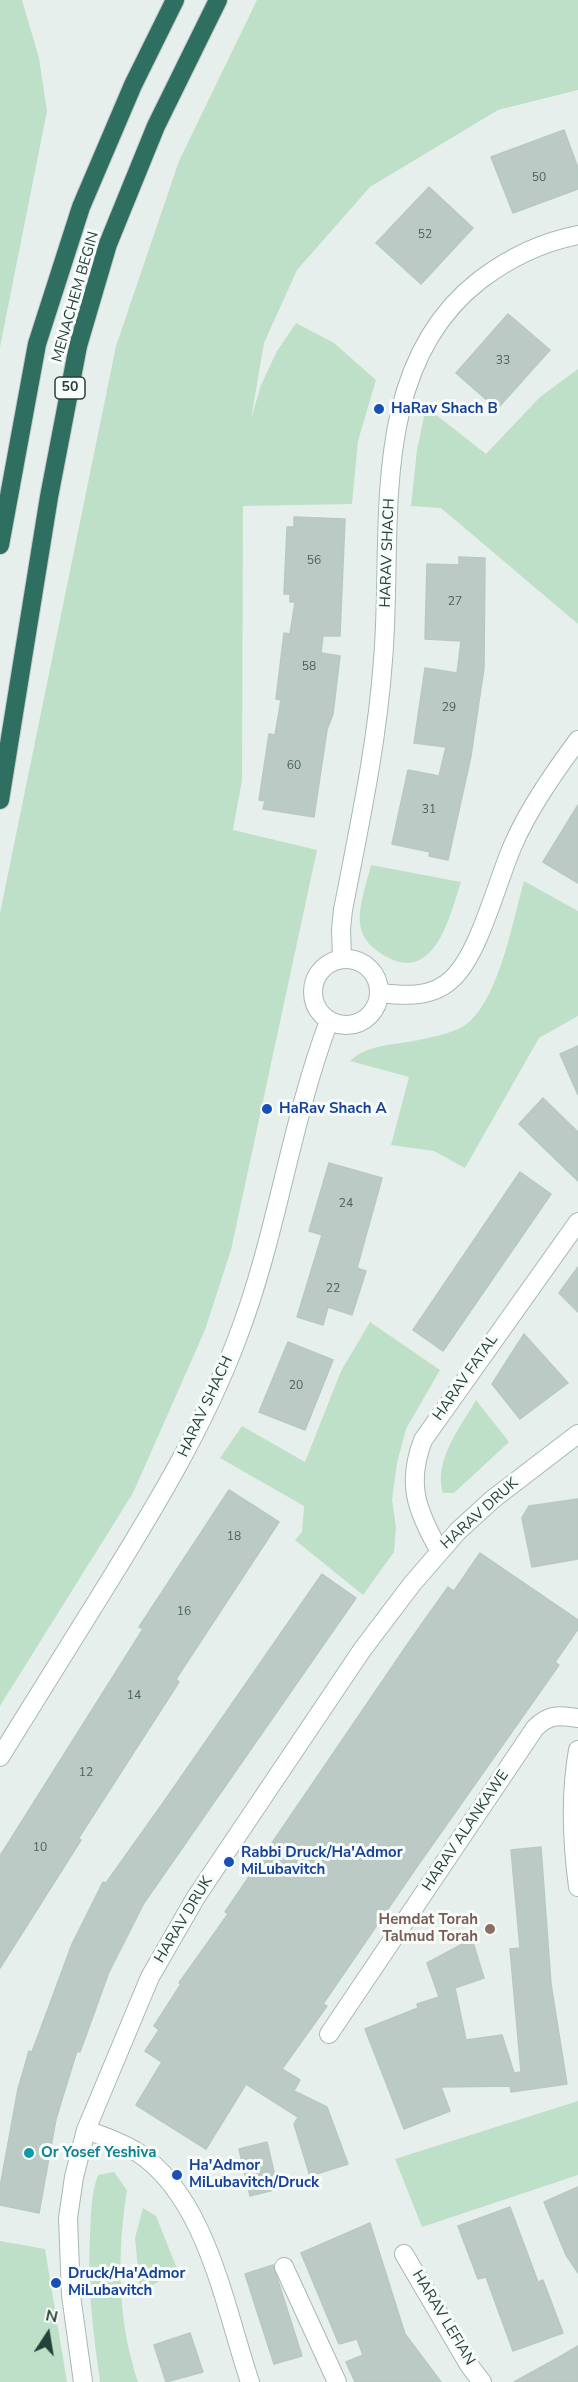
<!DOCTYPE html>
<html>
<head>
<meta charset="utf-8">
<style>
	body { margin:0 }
	#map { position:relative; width:578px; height:2382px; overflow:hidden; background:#e6efeb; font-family:"Nunito Sans",sans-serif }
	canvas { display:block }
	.north { position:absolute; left:18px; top:2304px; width:60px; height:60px; -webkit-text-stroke:4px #f7fbf9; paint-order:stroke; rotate:12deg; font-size:16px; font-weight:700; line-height:24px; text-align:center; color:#24423a }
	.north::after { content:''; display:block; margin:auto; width:21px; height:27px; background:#24423a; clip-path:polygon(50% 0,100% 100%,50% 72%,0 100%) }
</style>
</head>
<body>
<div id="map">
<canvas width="578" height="2382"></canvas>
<div class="north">N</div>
</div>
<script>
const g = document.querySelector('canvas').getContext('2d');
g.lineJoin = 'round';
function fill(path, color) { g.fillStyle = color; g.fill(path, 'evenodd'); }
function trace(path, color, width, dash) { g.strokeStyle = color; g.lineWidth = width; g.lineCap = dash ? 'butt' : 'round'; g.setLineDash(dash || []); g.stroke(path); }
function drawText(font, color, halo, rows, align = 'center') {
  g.font = font + ' "Nunito Sans",sans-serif'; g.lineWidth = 6; g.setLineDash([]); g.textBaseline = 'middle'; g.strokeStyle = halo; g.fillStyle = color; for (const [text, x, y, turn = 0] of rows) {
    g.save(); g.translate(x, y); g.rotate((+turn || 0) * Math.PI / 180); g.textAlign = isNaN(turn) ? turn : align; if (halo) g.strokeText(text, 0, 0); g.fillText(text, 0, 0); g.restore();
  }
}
fill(new Path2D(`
	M0,0H22L39,58L47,111L0,347Z
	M257,0H578V90L498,110L370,187L297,270L264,343L251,419L261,385L277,351L296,323L334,343L376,380L358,441L352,504L243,506L242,780L233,830L317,850L231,1250L205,1330L133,1493L0,1706V913L116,346L179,161Z
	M578,369V624L441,508L411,506L417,450L426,407L486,454L540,397Z
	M371,865L461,882C450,915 435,985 385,956C373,949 362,940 360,924C358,907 367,882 371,865Z
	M524,881L578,911V1016L539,1038L465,1168L434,1151L391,1145L409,1077L350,1061C367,1045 391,1045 414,1041C429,1038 449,1034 462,1027C498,1007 513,919 524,881Z
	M370,1322L440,1370L406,1429L397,1463L392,1500L396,1527L394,1552L363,1595L295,1540L302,1532L304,1506L220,1458L242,1426L305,1462L341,1371Z
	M476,1400L509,1442L454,1493H443C433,1461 460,1428 476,1400Z
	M578,2101V2175L422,2227L395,2159Z
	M114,2172L127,2190C117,2255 117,2319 138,2382H100C93,2331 87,2285 90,2234C91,2213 91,2194 98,2175Z
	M143,2208L156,2216L178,2271L140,2292L135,2238Z
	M0,2241L45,2249L67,2382H0Z`), '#bfe0c8');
const building = new Path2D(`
	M564,130L578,168V189L513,213L491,157Z
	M429,187L473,228L421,284L376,243Z
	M508,314L550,350L497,409L456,373Z
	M294,517L345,519L340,636H323L321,653L340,656L333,714L327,730L314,817L263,809L265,801L259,800L269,734L275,735L281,700L276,699L284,633L290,634L295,602H290V594H284L287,527H294Z
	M459,557L485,558L484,668L471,756L448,860L429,856L430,852L392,844L408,770L439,776L446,747L414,743L425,668L457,673L461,641L425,639L427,564L459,565Z
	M578,805V883L543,862Z
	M578,1046V1095L560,1054Z
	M543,1098L578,1132V1181L519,1124Z
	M329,1163L382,1178L357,1268L366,1271L352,1315L328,1307L323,1325L297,1317L322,1235L309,1231Z
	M520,1172L551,1194L443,1351L413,1330Z
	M578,1267V1312L559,1293Z
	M524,1334L568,1383L520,1419L492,1384Z
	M288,1342L333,1360L305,1430L259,1412Z
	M229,1490L279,1522L176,1679L179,1682L78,1839L81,1840L0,1968V1856L143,1629L139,1627Z
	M578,1499V1559L532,1567L522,1518L529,1506Z
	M480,1553L578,1620V1629L555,1662L559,1665L416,1868L323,2004L327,2006L282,2069L300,2080L294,2091L327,2107L348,2164L310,2176L294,2124L298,2117L246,2084L206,2149L136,2105L162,2062L145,2051L159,2030L154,2026L181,1984L179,1983L228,1914L225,1912L409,1642L448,1587L454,1591Z
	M322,1574L356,1598L144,1903L109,1972L80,2052L77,2051L56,2119L39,2213L0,2205V2187L18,2089L29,2051L32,2052L72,1944L103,1882L106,1883L163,1803Z
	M541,1847L551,1984L567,2084L511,2092L510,2086L441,2087L450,2111L404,2129L365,2029L418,2008L417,2004L439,1997L427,1963L472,1939L484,1978L455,1988L466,2040L502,2035L514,2073L521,2072L510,1949L520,1948L511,1850Z
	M267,2142L278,2189L250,2196L239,2149Z
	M578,2187V2273L566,2255L544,2202Z
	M510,2207L538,2282L543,2280L563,2333L513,2351L486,2277L478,2279L458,2226Z
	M370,2223L405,2334L441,2382H355L346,2362L363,2355L357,2339L339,2344L301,2253Z
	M273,2265L302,2356L274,2364L245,2274Z
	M190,2333L203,2372L166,2382L154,2345Z
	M578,2346V2382H514L563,2355Z`);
fill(building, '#bbcac4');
trace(building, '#b8c9c2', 1.5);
const minor = new Path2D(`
	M342,958L341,929L343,910C359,827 377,745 383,660C394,532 365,369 480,280C509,258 542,242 578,235
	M313 992a33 33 0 1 1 66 0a33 33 0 1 1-66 0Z
	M380,993C406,996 433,998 453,978C480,952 497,881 513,845C529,808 554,773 578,740
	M439,1550C417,1511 406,1484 423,1440L578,1222
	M578,1750C570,1795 572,1842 578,1887
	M0,1757C37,1698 73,1639 110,1580C158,1502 205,1424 237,1339C277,1236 290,1124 329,1021
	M329,2034L535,1728C549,1714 559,1715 578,1718
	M86,2130C104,2136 121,2142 137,2152C207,2197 225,2309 250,2382
	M404,2254L469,2365L482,2382
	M284,2267L337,2382
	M83,2382L71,2295L68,2218L74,2177L86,2130L150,1977L196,1897L362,1650L412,1584L458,1531L493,1499L578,1434`);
const highway = new Path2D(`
	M0,545L37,344L81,207L133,85L175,0
	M0,800L49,497L78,346L108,244L156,126L218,0`);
trace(minor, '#a8b8b2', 20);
trace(highway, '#c2cac8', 20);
trace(minor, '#fff', 18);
trace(highway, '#2f6f62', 18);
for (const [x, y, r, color] of [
	[379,409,6,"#1a4fb4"],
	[267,1109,6,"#1a4fb4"],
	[229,1862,6,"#1a4fb4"],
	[490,1929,6,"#8d6e63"],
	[29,2153,6,"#0f9aa8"],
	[177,2175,6,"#1a4fb4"],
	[56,2283,6,"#1a4fb4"]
]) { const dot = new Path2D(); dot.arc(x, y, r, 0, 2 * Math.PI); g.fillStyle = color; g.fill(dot); trace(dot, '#f7fbf9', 2); }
drawText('12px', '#4a645c', null, [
	["50",539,178],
	["52",425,235],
	["33",503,361],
	["56",314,561],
	["27",455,602],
	["58",309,667],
	["29",449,708],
	["60",294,766],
	["31",429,810],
	["24",346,1204],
	["22",333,1289],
	["20",296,1386],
	["18",234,1537],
	["16",184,1612],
	["14",134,1696],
	["12",86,1773],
	["10",40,1848]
]);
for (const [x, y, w] of [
	[70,388,30]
]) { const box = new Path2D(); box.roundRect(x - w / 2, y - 11, w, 22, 4.5); g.fillStyle = '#f7fbf9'; g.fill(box); trace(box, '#24423a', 1.5); }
drawText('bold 14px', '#24423a', null, [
	["50",70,388]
]);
drawText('15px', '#24423a', '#f7fbf9', [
	["MENACHEM BEGIN",76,297,-74],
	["HARAV SHACH",388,553,-88],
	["HARAV FATAL",466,1378,-55],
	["HARAV SHACH",206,1407,-65],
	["HARAV DRUK",480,1514,-42],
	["HARAV ALANKAWE",466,1831,-56],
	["HARAV DRUK",184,1920,-59],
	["HARAV LEFIAN",443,2318,59]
]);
drawText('bold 15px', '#164399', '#f7fbf9', [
	["HaRav Shach B",391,409],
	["HaRav Shach A",279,1109],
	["Rabbi Druck/Ha'Admor",241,1853],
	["MiLubavitch",241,1870],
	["Ha'Admor",189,2166],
	["MiLubavitch/Druck",189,2183],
	["Druck/Ha'Admor",68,2274],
	["MiLubavitch",68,2291]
], 'left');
drawText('bold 15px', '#785e54', '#f7fbf9', [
	["Hemdat Torah",478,1920],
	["Talmud Torah",478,1937]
], 'right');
drawText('bold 15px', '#0d838f', '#f7fbf9', [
	["Or Yosef Yeshiva",41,2153]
], 'left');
</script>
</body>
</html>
